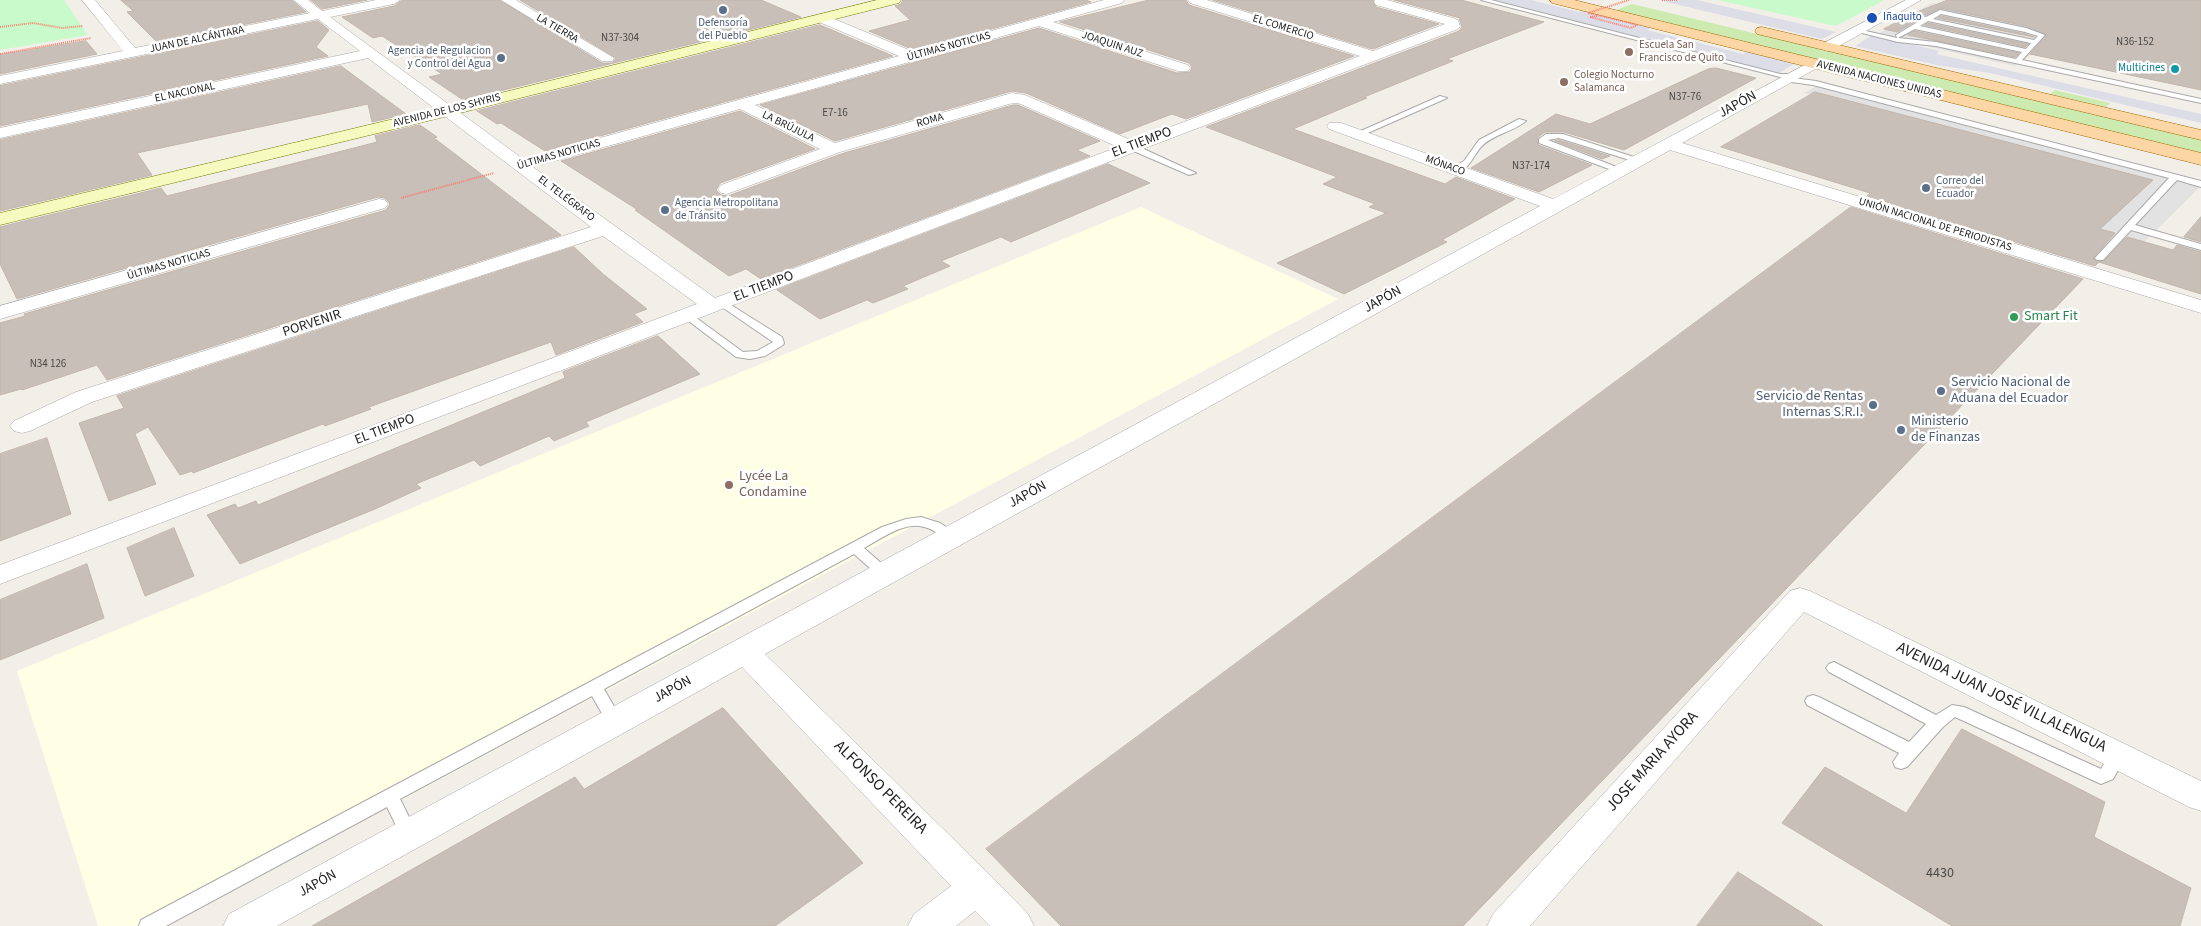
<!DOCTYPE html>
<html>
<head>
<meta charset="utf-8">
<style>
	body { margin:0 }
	canvas { display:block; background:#f2efe9 }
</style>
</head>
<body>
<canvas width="2201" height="926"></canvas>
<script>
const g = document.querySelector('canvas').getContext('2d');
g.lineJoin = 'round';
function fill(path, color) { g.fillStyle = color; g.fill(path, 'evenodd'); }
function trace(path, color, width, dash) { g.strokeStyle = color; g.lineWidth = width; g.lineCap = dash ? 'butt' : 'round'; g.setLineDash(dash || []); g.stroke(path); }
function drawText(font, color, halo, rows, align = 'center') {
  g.font = font + ' "Source Sans 3",sans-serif'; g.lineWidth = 5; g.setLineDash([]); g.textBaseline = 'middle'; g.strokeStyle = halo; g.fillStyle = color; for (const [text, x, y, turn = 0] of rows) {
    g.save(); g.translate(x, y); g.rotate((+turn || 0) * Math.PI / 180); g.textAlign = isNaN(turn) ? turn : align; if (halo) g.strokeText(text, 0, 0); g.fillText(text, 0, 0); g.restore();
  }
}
fill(new Path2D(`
	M1141,207L1338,299L166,926H98L17,671Z`), '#ffffe5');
fill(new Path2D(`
	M1632,4L2201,140V155L1614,11Z
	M2055,90L2110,103L2106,107L2050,94Z`), '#cdebb0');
fill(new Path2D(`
	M0,0H64L88,35L0,50Z
	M1717,0H1884L1836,26Z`), '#c8facc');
fill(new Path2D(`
	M1932,3L2067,30L2015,66L1876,35Z
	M1817,86L2201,185V186L2118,268L2009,235L2088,168L1804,93Z`), '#e2e2e2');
fill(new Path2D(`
	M1491,0H1531L1579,12L1583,10L1652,27L1647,30L1743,54L1748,51L1796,63L1779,73Z
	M1658,0H1697L1836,32L1822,39Z
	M1872,35L1940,51L1936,54L2201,114V123L1990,73L1936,65L1855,46Z`), '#dddde8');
const building = new Path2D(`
	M121,0H292L306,12L157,42L127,12L133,11Z
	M311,0H367L322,9Z
	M402,0H499L602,63H612L616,58L520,0H761L801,17L463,100L429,77L442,74L382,36L373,38L342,17L394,6Z
	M903,0H1086L1091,2L914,50L869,31L910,20L895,6L901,4Z
	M1149,0H1186L1189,5L1354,56L1186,119L1172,114L1120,134L1026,93L1012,91L835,141L760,105L1039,28L1177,73L1190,72L1192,67L1189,63L1060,22Z
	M1213,0H1373L1376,7L1439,24L1373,49Z
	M1394,0H1461L1544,22L1447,59L1453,61L1364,97L1367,98L1293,129L1445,184L1456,177L1515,199L1442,240L1447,242L1344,294L1277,263L1386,213L1369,207L1375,204L1323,184L1337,177L1206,127L1459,31L1462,27L1459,18Z
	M1948,0H2201V90L2030,54L2047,35L2026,26L1940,8L1926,15L1915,13Z
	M1941,16L2025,34L2034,37L1938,18Z
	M1905,18L1916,21L1897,32L1884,29Z
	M318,21L329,30L316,47L328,56L0,126V86Z
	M1928,23L2028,44L2025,47L1925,25Z
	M820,25L893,56L545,151L501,123L497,124L477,111Z
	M1915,31L2019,53L2015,57L1908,35Z
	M86,41L97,54L0,74V55Z
	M341,66L406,114L372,122L368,104L137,153L152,175L0,211V140Z
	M1716,68L1756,78L1624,150L1564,132H1545L1538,137V145L1592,165L1539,192L1471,168L1556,114L1590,124L1708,69Z
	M1815,92L2153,180L2100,229L2115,233L2093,258L2097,262L2104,261L2127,237L2173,250L2177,245L2201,252V294L2099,262L2095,266L1866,197L1870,193L1721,147Z
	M1013,105H1018L1100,141L1077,150L1090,156L761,279L746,269L729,276L635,210H638L561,161L740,111L815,149L720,183L716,190L721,195L728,196L841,154Z
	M420,125L437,137L434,138L561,235L107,380L97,365L22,390L21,389L0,395V323L25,316L24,314L386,210L390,204L385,198L378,197L17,299L0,264V227L161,188L167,196L377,142L375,136Z
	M1559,140L1610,156L1602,159L1555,141Z
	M1108,164L1150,183L1011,242L1001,237L941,261L950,266L903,286L908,289L873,303L867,300L820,319L777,290Z
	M1851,207L2083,279L1463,926H1061L986,849Z
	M2201,217V242L2184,237Z
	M574,247L603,274L647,309L634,314L643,322L556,355L551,342L369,407L371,409L325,426L323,424L193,473L192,471L180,475L148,427L135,434L156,484L109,501L79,423L124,408L117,396Z
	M658,336L700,374L586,422L589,426L554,441L549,436L480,466L474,460L416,484L421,488L375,509L240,564L207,515L235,504L238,508L256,501L258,505L565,378L563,372Z
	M47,438L71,514L0,541V454Z
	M174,528L194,576L145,596L127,548Z
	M87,564L104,618L0,660V600Z
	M723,708L863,863L775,926H312L575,777L584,789Z
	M1962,729L2105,802L2094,837L2191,888L2180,926H1952L1782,823L1825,767L1906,813Z
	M1738,872L1823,926H1697Z`);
fill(building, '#c7bfb8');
trace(building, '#c4b6ab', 1);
const service = new Path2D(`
	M1481,0H1491L1780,74H1795L1793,78L1816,81L2201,181V187L2177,180L2135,225L2201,244V250L2131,230L2103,260H2097L2095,258L2169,178L1813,85L1784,81V78Z
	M1892,10L1926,17L1940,10L2026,28L2045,35L2022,60L2201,99V103L1936,46L1898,42L1854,31L1857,29L1897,38L1896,35L1921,20L1890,13ZM1941,14L2025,32L2038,36L2034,40L1933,19ZM1928,21L2031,43L2026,49L1920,26ZM1915,29L2022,52L2016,59L1936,42L1898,38Z
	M1440,96L1447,98L1361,136L1354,134Z
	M1519,119L1526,121C1513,132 1493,134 1481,147C1472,157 1468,174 1452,172V168L1464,161L1479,140Z
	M1546,134H1563L1643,160L1636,162L1559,138L1548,140L1624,170L1617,172L1539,143V139Z
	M1129,145H1135L1196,173L1189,175L1129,149Z
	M723,300L782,337L784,343L783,345L765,356L750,359L736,357L682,316L687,313L691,314L743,352L757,351L773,342L719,305L718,303Z
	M921,517L940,523L960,536L953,540C943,538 934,529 924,527C904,521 881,539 864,548L890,571L892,574L890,577H880L854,554L604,689L623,722L621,726L615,728L609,726L592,696L400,799L418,835L415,840L409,842L403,840L387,807L166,926H139L141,920L882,527L906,519Z
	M1834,662L1936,715L1952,705L1964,707L2101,769C2107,760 2111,747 2124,751L2126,756L2113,779L2101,784L1955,717L1943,727L1907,767L1901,769L1895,767L1893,762L1899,753L1807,705L1805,701L1807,697L1813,695L1819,697L1909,742L1926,724L1829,672L1826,668L1829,664Z`);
const minor = new Path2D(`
	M82,0H95L135,48L310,13L294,0H308L322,11L376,0H400L394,4L330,17L523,159L899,56L817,21L816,18L817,15L822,14L914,52L1104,0H1124L1122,3L1053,22L1188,65L1190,68L1188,71H1178L1039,26L755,105L835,143L1012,93L1025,95L1133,141L1360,56L1190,3L1188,0H1207L1373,51L1445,24L1376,5L1374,2L1375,0H1387L1453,18L1458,20L1460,26L1458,29L0,584V565L697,304L603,236L92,402L30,431L22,433L14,431L10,426L14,421L76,392L591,227L368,58L0,138V128L360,51L318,19L0,84V76L123,51ZM1013,103H1018L1118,147L715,298L533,167L740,109L820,149L721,185L718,189L721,193L727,194L840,152Z
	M501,0H516L614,58L612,61H602Z
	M1906,0H1921L1832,50L1827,51L1820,47L1822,44Z
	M1814,60L1819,61L1821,64L1819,67L1682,143L2201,300V313L1670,150L765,654L991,876L1028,914L1034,926H990L975,911L956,926H908L914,914L951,886L742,667L277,926H223L229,914L1540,206L1329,129L1327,126L1329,123H1341L1553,199Z
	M379,199L385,200L388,204L385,208L0,319V306Z
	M1800,588L1810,591L2201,781V811L2189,807L1804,612L1530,926H1487L1493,914L1790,591Z`);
const secondary = new Path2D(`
	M877,0H901L899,3L448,116L0,225V213L448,106Z`);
const primary = new Path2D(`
	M1550,0H1574L2201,153V165L1552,3Z
	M1762,27L2201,130V140L1757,34L1755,31L1757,28Z`);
trace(service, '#a9a9a9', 2);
trace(minor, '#a9a9a9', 1);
trace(secondary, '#707d05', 1);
trace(primary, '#a06b00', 1);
trace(new Path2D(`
	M1662,0H1678
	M0,27L33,23L62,28L83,26
	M0,54L91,38
	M401,198L494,173`), '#fa8072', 2, [1, 1]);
fill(service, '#fff');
fill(minor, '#fff');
fill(secondary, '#f7fabf');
fill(primary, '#fcd6a4');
trace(new Path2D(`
	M1629,0L1588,13L1638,25
	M1597,16L1590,17L1631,28L1637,25`), '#fa8072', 2, [1, 1]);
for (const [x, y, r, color] of [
	[723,10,5,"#5c6f8a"],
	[1872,18,6,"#1a4fb4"],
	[1629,52,5,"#8d6e63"],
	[501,58,5,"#5c6f8a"],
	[2175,69,5,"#0f9aa8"],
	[1564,82,5,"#8d6e63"],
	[1926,188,5,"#5c6f8a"],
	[665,210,5,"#5c6f8a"],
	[2014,317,5,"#2e9e5b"],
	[1941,391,5,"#5c6f8a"],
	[1873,405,5,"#5c6f8a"],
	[1901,430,5,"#5c6f8a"],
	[729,485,5,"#8d6e63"]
]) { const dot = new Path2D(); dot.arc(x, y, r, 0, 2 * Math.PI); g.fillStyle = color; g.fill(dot); trace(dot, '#fff', 2); }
drawText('11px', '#164399', '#fff', [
	["Iñaquito",1883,18]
], 'left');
drawText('11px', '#4e5e75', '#fff', [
	["Defensoría",723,24,"center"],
	["del Pueblo",723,37,"center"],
	["Agencia de Regulacion",491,52,"right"],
	["y Control del Agua",491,65,"right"],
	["Correo del",1936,182],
	["Ecuador",1936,195],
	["Agencia Metropolitana",675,204],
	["de Tránsito",675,217]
], 'left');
drawText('11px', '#222', '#fff', [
	["EL COMERCIO",1283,28,17],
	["LA TIERRA",557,29,30],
	["JUAN DE ALCÁNTARA",197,40,-12],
	["JOAQUIN AUZ",1112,45,18],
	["ÚLTIMAS NOTICIAS",949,47,-15],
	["AVENIDA NACIONES UNIDAS",1879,80,14],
	["EL NACIONAL",185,93,-12],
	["AVENIDA DE LOS SHYRIS",447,111,-14],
	["ROMA",930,121,-16],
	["LA BRÚJULA",788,127,26],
	["ÚLTIMAS NOTICIAS",559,155,-16],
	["MÓNACO",1445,166,20],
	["EL TELÉGRAFO",566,199,37],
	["UNIÓN NACIONAL DE PERIODISTAS",1935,225,17],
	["ÚLTIMAS NOTICIAS",169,265,-16]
]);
drawText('11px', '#4b4948', null, [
	["N37-304",620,39],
	["N36-152",2135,43],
	["N37-76",1685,98],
	["E7-16",835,114],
	["N37-174",1531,167],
	["N34 126",48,365]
]);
drawText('11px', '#785e54', '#fff', [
	["Escuela San",1639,46],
	["Francisco de Quito",1639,59],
	["Colegio Nocturno",1574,76],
	["Salamanca",1574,89]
], 'left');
drawText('11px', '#0d838f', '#fff', [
	["Multicines",2165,69]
], 'right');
drawText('14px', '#222', '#fff', [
	["JAPÓN",1738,105,-29],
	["EL TIEMPO",1142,143,-21],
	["EL TIEMPO",764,287,-21],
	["JAPÓN",1383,300,-29],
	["PORVENIR",312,324,-18],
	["EL TIEMPO",385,430,-21],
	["JAPÓN",1028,495,-29],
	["JAPÓN",673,690,-29],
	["JAPÓN",318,884,-29]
]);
drawText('14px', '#27864d', '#fff', [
	["Smart Fit",2024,317]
], 'left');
drawText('14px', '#4e5e75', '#fff', [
	["Servicio Nacional de",1951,383],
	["Aduana del Ecuador",1951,399],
	["Servicio de Rentas",1863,397,"right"],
	["Internas S.R.I.",1863,413,"right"],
	["Ministerio",1911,422],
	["de Finanzas",1911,438]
], 'left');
drawText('14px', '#785e54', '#fff', [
	["Lycée La",739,477],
	["Condamine",739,493]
], 'left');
drawText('14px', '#4b4948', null, [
	["4430",1940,874]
]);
drawText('16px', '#222', '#fff', [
	["AVENIDA JUAN JOSÉ VILLALENGUA",2001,698,26],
	["JOSE MARIA AYORA",1653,762,-48],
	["ALFONSO PEREIRA",880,788,45]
]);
</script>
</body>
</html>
